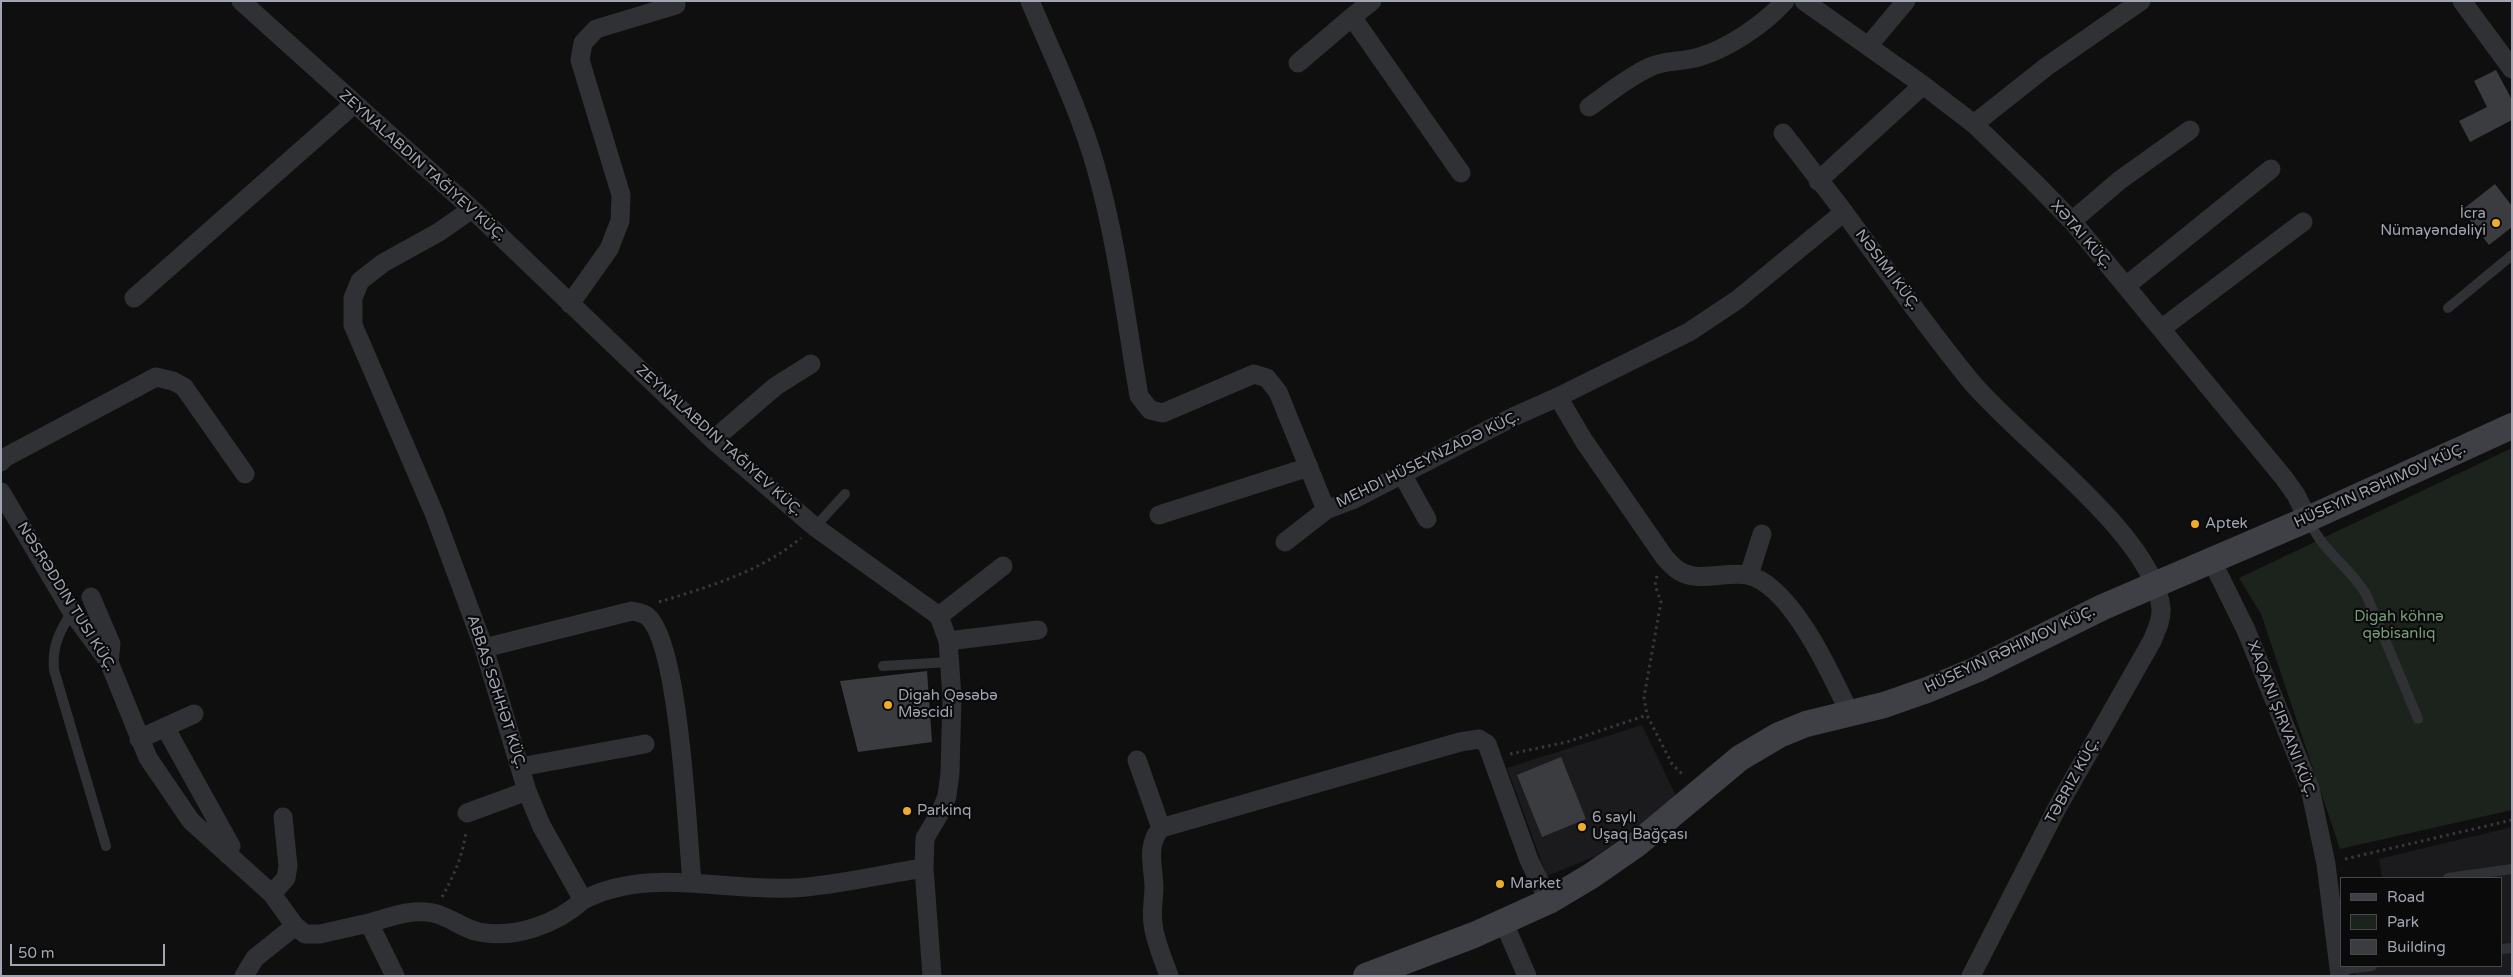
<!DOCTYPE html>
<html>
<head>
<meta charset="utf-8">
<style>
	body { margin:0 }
	#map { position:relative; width:2513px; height:977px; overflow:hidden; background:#0f0f10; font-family:"Varela Round",sans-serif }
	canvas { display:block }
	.frame { position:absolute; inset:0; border:2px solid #a0a5b1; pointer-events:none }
	.legend { position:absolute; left:2340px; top:877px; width:162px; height:90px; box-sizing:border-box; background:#0a0a0b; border:1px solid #46484d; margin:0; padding:6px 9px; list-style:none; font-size:15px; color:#a0a5b1 }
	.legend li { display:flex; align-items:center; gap:10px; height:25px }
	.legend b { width:25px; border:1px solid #46484d }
	.scale { position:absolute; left:10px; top:944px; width:155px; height:22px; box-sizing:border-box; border:2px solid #a0a5b1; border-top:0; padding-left:6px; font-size:15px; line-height:18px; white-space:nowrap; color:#a0a5b1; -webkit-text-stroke:4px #0a0a0b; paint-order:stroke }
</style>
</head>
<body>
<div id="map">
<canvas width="2513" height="977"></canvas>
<div class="frame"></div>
<ul class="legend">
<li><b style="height:6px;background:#3e4045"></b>Road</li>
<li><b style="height:14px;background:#1b231c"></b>Park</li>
<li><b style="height:14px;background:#3b3c40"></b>Building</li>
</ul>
<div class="scale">50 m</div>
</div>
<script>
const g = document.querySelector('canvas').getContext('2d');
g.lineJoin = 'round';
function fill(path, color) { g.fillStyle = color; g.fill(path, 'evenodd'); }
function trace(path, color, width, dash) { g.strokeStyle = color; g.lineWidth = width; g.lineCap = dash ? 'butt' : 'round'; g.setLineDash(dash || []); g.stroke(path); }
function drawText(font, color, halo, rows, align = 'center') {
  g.font = font + ' "Varela Round",sans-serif'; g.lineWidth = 4.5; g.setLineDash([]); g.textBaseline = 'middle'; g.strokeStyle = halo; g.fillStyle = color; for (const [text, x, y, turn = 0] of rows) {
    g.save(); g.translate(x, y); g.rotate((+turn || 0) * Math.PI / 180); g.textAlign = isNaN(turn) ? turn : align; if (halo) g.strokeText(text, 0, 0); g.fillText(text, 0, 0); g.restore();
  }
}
fill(new Path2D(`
	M1642,725L1677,798L1596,856L1547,876L1507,768Z
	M2512,827V976H2356L2355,966H2502V878H2382L2379,859Z`), '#1b1b1d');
fill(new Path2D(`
	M2512,448V810L2340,849L2261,614L2239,578Z`), '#1b231c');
fill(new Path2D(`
	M2496,70L2512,100V120L2470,142L2459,121L2487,107L2474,81Z
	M2495,184L2512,206V227L2489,245L2462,210Z
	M927,671L932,742L858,752L840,681Z
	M1561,757L1586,819L1542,837L1517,775Z`), '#3b3c40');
trace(new Path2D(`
	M1657,576L1655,585L1661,602L1644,697L1647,715L1672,764L1684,776
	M659,602C708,587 760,572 801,538
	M1510,754L1567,742L1647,715
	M2345,859L2512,820
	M442,897C454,875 463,856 466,831`), '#36383c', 3, [2.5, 4]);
trace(new Path2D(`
	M2448,308L2512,255
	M2308,519C2323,552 2347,564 2366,594L2418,719
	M815,527L845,494
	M72,612C59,632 52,646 54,670L106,846
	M883,666L949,662
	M2448,878L2512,869
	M2502,949L2512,948
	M2340,970L2372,966`), '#303135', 10);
trace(new Path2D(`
	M241,1L472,209L713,440L815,527L939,616L948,641L952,697L950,773L947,796L941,811L925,838L924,868L932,976
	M1030,1C1053,56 1080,111 1096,168C1117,242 1126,320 1139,396L1150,410L1163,413L1254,374L1267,378L1278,392L1326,510L1352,500L1513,417L1558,397L1584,441L1665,558C1669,562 1674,568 1679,571C1699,583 1726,571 1747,575C1791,584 1832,676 1850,714
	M1372,1L1352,17L1461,173
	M1804,1L1923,85L1974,124L2033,181L2072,221L2284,478L2296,495L2308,519
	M2462,1L2512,69
	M1869,45L1906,1
	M1298,63L1352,17
	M1589,107C1609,93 1628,77 1650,67C1664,60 1683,62 1699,57C1729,48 1763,25 1785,1
	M1974,124L2046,67L2141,1
	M1783,133L1844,212
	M1818,181L1923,85
	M472,209L439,232L383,263L360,281L353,298V325L434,513L484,648L527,791L541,825L583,900C649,866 723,892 793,888C834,886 883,874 924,868
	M2072,221L2120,180L2190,130
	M2126,286L2271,169
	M134,298L354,104
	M570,304L609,249L620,221L621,195L580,60L583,43L596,29L676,5L674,1
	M2161,329L2303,222
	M1558,397L1689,332L1737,300L1844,212C1885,268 1925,325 1969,379C2017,438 2153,534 2161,608C2162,620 2156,631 2152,641L2057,808L1971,976
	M713,440L776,386L811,364
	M1,462L4,458L156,377L173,381L184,387L245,474
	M1402,474L1427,519
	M1,492L72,612L109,662L148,758L191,821L272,894L295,926L305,934H320L369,923L395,976
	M1159,515L1309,467
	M1285,542L1326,510
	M2211,559L2246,630L2310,788L2326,864L2340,976
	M1749,575L1762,534
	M91,597L111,644L109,662
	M939,616L1003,566
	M948,641L1038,630
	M484,648L632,611C637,612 643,613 647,616C680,643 687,833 692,881
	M165,727L231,846L228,855
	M139,739L194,714
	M1137,760L1161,828
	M520,767L645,744
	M467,813L527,791
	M272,894L286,878L288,866L283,817
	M369,923C388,918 413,908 433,913C449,916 463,929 479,932C515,939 557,924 583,900
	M1504,923L1527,976
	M244,976L255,958L295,926
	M1169,976C1163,959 1155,941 1153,924C1151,911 1154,899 1154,886C1153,864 1146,846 1161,828L1460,742L1479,739L1487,744L1529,860L1549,901`), '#303135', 19);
trace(new Path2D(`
	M1366,976L1474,935L1549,901L1591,876L1637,844L1740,758L1779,735L1806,724L1884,705L1927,690L1978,669L2103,607L2308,519L2512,426`), '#3e4045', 26);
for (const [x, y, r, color] of [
	[2496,223,5,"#f0ac27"],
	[2195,524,5,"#f0ac27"],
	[888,705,5,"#f0ac27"],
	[907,811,5,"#f0ac27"],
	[1582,827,5,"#f0ac27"],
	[1500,884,5,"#f0ac27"]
]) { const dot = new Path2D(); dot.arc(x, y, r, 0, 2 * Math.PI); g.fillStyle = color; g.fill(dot); trace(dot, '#0a0a0b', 2); }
drawText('15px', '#a0a5b1', '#0a0a0b', [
	["ZEYNALABDIN TAĞIYEV KÜÇ.",422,166,42],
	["XƏTAI KÜÇ.",2081,235,49],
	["NƏSIMI KÜÇ.",1887,270,53],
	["ZEYNALABDIN TAĞIYEV KÜÇ.",719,441,42],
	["MEHDI HÜSEYNZADƏ KÜÇ.",1428,460,-26],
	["HÜSEYIN RƏHIMOV KÜÇ.",2380,486,-24],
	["NƏSRƏDDIN TUSI KÜÇ.",66,597,58],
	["HÜSEYIN RƏHIMOV KÜÇ.",2010,650,-25],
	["ABBAS SƏHHƏT KÜÇ.",496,692,72],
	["XAQANI ŞIRVANI KÜÇ.",2281,719,69],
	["TƏBRIZ KÜÇ.",2073,781,-61]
]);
drawText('15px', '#a0a5b1', '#0a0a0b', [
	["İcra",2486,214,"right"],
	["Nümayəndəliyi",2486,231,"right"],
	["Aptek",2205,524],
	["Digah Qəsəbə",898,696],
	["Məscidi",898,713],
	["Parkinq",917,811],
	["6 saylı",1592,818],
	["Uşaq Bağçası",1592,835],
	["Market",1510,884]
], 'left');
drawText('15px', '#779d79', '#0a0a0b', [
	["Digah köhnə",2399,617],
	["qəbisanlıq",2399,634]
]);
</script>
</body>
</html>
